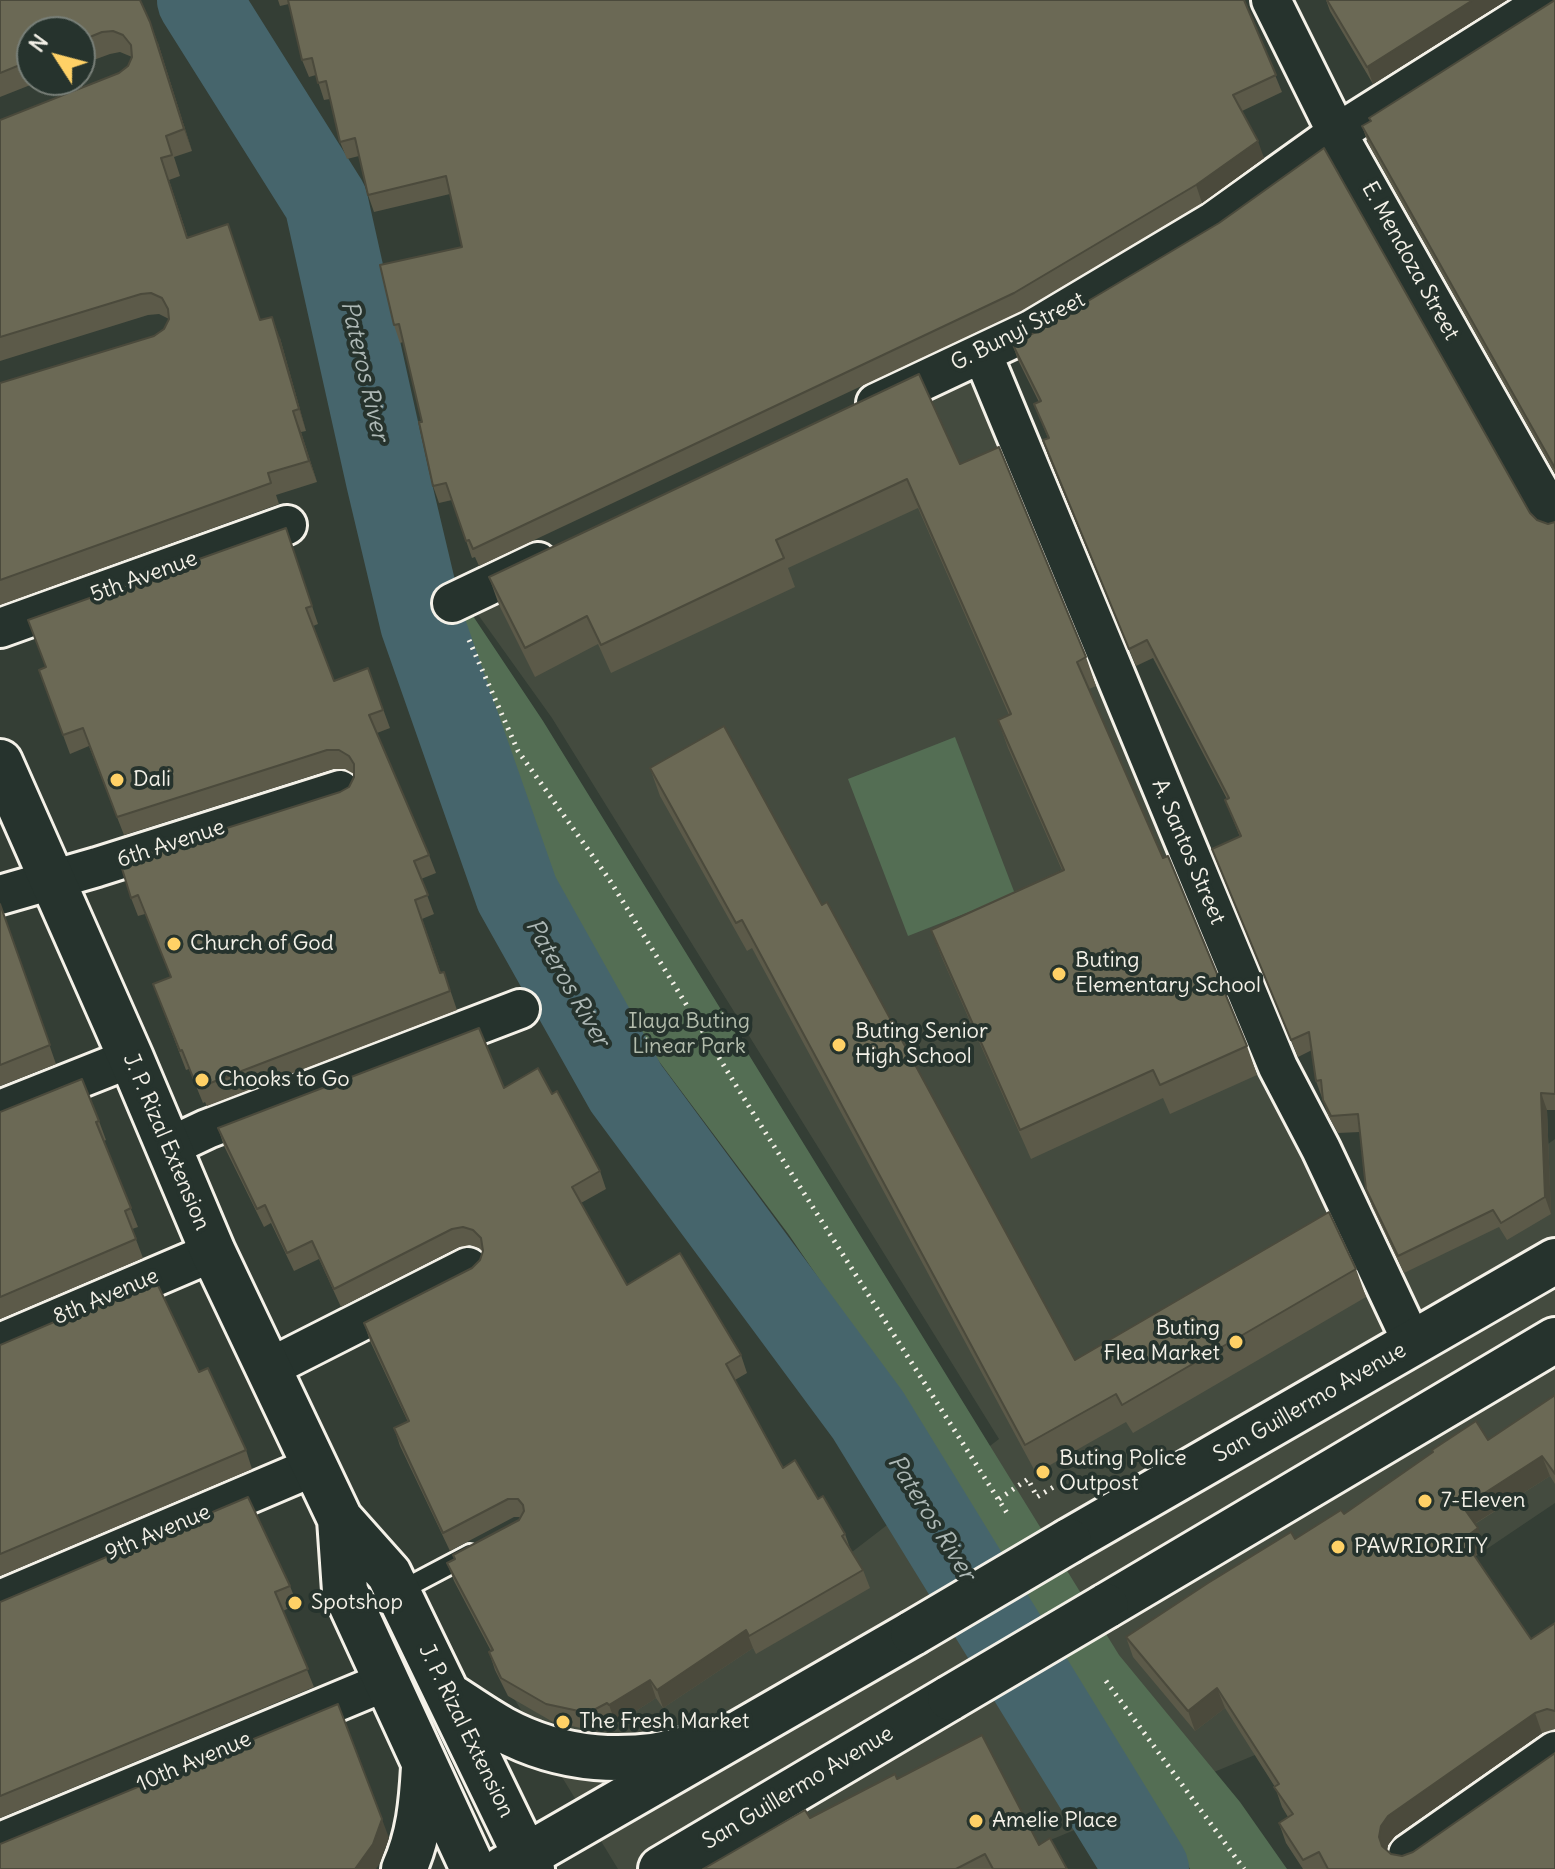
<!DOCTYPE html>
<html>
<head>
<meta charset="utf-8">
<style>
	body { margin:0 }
	#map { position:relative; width:1555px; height:1869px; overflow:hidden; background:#343e35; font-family:Delius,sans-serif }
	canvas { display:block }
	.north { position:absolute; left:16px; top:16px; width:80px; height:80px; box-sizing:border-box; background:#26332d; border:2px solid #787f78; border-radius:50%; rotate:306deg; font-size:22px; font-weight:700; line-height:32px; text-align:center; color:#f4f1e8 }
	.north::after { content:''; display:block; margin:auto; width:28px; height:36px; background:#ffd166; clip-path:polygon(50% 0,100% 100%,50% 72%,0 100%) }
</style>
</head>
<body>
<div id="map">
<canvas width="1555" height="1869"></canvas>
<div class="north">N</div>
</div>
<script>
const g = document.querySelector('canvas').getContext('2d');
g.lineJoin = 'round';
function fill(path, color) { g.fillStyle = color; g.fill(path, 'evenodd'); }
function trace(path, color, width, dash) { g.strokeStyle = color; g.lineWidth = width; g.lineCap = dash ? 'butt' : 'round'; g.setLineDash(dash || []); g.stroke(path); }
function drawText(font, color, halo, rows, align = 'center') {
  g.font = font + ' Delius,sans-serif'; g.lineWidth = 8; g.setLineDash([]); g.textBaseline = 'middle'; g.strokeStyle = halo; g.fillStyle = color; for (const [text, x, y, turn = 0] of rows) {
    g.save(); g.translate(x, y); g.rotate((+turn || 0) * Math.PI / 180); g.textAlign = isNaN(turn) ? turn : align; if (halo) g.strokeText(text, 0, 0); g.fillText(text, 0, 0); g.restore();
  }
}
fill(new Path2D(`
	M971,370L1342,1229L1477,1149L1548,1144L1555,1139V1503L1405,1604L1294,1696L1255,1755L1036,1846L996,1869H618L515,1700L852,1552L999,1439L552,718L469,602Z`), '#444b3f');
fill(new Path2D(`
	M467,607L543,721L1119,1655L1240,1802L1287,1869H1190L912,1415L789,1235L655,1056L557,884L507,765L449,617Z
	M955,737L1015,894L908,936L848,779Z`), '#546e54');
trace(new Path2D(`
	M199,0L326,202L388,480L422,623L517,894L626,1088L868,1415L1147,1869`), '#46656c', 84);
const service = new Path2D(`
	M398,1592L470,1554`);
const minor = new Path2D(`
	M1271,0L1337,133L1555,519
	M982,353L1278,1067L1321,1149L1413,1344
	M876,403L1031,330L1214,221L1337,133L1548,0
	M452,603L538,562
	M0,628L287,525
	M0,895L97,867L340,790
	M0,1110L131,1058
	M169,1147L207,1129L520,1009
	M0,1343L213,1252
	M269,1368L468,1267
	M0,1600L315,1466
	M0,1842L387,1681
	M1408,1854L1555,1751`);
const secondary = new Path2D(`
	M0,762L131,1058L213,1252L340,1519L389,1574L532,1869
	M340,1519L345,1591L473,1869
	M1069,1541L1555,1261
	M1106,1606L1555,1340
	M450,1696C467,1707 484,1719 502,1729C561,1761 629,1766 693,1747
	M404,1869C419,1836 422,1803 424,1767
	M503,1869L913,1633
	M661,1869L950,1698`);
trace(service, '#f4f1e8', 24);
trace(minor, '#f4f1e8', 44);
trace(secondary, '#f4f1e8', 50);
trace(new Path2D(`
	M469,640L518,751L609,879L753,1113L1007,1513
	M999,1499L1028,1479L1037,1497L1060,1483L1066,1490
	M1106,1681L1244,1869`), '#f4f1e8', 5, [2, 6]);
trace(service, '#26332d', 18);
trace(minor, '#26332d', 38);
trace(secondary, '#26332d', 44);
const secondaryBridge = new Path2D(`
	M913,1633L1069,1541
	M950,1698L1106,1606`);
trace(secondaryBridge, '#f4f1e8', 50, []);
trace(secondaryBridge, '#26332d', 44);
fill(new Path2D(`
	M0,0L158,43L192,151L174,157L180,176L169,180L188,238L228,224L260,320L280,338L306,431L301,432L317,482L276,495L279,504L0,605V383L154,336L164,329L169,319L159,314L148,315L0,361V120L119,73L128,66L132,57L120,52L110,54L80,65V32H32V80H43L0,97Z
	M278,0H1244L1282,92L1242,111L1264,158L1202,203L1021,311L479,566L475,557L472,558L452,500L439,503L433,486L422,422L403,342L400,343L394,325L462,247L450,194L374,212L368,195L359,156L347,159L340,142L330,99L324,100L316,75L309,77L302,60L289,4L280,6Z
	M1326,0H1507L1373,84L1330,11Z
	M1555,0V474L1368,143L1362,126Z
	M1012,343L1530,513L1537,520L1548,524L1555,522V1110H1547L1551,1214L1507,1240L1499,1227L1404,1273L1372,1206L1366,1189L1360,1132L1338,1133L1329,1117L1316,1081L1312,1050L1298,1057L1219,866L1212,849L1240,837L1225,800L1227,799L1153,658L1136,666L1049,458L1043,440L1048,438L1034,404L1039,402L1018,360Z
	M960,464L1086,657L1096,686L1089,689L1247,1046L1257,1075L1170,1114L1163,1098L1031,1159L942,958L931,930L1062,870L1008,748L998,720L1009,715L918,508L788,568L795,587L611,673L598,644L535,677L499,605L489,577Z
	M286,528L318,624L313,626L334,681L368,668L390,728L377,733L429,855L436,873L421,879L434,914L422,919L441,973L444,972L457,1010L207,1106L205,1102L203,1103L189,1069L186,1070L153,984L171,977L145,914L138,916L131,898L340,792L349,787L354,777V774L345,769H333L124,835L89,746L70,754L39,670L46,667Z
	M650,768L822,905L1075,1360L1356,1269L1366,1297L1133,1433L1126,1422L1036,1473L752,948L747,951L660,796Z
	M0,904L56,1064L0,1086Z
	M504,1088L552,1094L600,1171L606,1189L581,1203L627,1285L741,1355L747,1373L735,1380L783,1468L818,1499L845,1534L850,1548L863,1570L870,1588L756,1654L753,1648L663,1708L656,1698L616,1724L614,1721L595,1731L553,1722L508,1696L495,1670L489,1652L491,1651L454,1581L447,1563L519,1520L520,1517H514L450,1551L400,1446L394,1428L408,1422L370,1341L364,1323L472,1268L480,1260L483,1252L479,1248L470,1245L459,1247L341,1307L319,1259L294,1271L271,1223L264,1227L224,1146L218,1128Z
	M0,1112L99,1121L106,1140L104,1141L138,1227L132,1229L143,1258L0,1319Z
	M0,1345L199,1372L246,1450L252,1469L0,1576Z
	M1555,1395V1484L1550,1476L1475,1524L1486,1548L1475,1556L1531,1639L1555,1623V1729L1542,1733L1395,1836L1388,1845L1387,1850L1391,1854L1402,1856L1555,1869H1303L1286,1843L1279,1823L1288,1817L1282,1807L1275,1787L1225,1708L1195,1731L1133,1657L1126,1637L1295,1539L1488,1440Z
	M290,1586L297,1604L283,1611L314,1687L0,1818V1602Z
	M897,1779L1039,1845L1067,1869H703Z`), '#5c5a49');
fill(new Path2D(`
	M1473,0H1507L1373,84L1367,67Z
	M150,22L158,43L192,151L184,129Z
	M1258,141L1264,158L1202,203L1196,185Z
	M272,317L280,338L306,431L299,409Z
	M293,411L301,432L317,482L309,461Z
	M1541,1093L1547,1110L1551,1214L1545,1197Z
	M1542,1456L1550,1476L1471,1526L1463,1507Z
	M1478,1528L1486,1548L1470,1559L1463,1539Z
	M746,1630L753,1648L663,1708L657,1690Z
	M650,1680L656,1698L616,1724L609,1705Z
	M1217,1688L1225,1708L1195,1731L1188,1711Z
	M1535,1713L1542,1733L1395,1836L1388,1845L1386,1857L1379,1837L1381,1826L1388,1816Z
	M382,1819L389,1838L380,1863L376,1869H355Z`), '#4b4a3c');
const building = new Path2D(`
	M0,0H140L150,22L184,129L166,136L172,155L161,158L187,238L228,224L260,320L272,317L299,409L293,411L309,461L268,473L271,483L0,580V383L154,336L164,329L169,319L168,309L162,298L151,293L141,294L0,337V120L119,73L128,66L132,57L131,45L123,35L113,31L102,32L80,41V32H32V60L0,73Z
	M288,0H1244L1276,75L1233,95L1258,141L1196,185L1014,293L473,549L469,540L466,541L446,483L433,486L419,422H422L399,324L394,325L380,265L462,247L446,176L368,195L355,138L340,142L326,81L318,83L312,58L302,60Z
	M1327,0H1473L1367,67Z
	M1555,0V468L1362,126L1371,121L1369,118Z
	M1324,148L1530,513L1537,520L1548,524L1555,522V1094L1541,1093L1545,1197L1501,1223L1493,1210L1398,1256L1366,1189L1358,1114L1331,1116L1323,1100L1321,1080L1316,1081L1309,1032L1291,1040L1212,849L1241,836L1225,800L1229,798L1147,640L1129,649L1043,440L1049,438L1034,404L1041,401L1012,343L1036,332L1219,223Z
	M919,374L960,464L999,447L1086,657L1077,662L1163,858L1168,856L1247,1046L1160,1085L1153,1070L1020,1130L931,930L1064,870L998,720L1011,714L907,479L776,540L784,558L601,645L587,616L525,648L489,577Z
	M286,528L312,606L306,608L334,681L368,668L383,710L369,715L429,855L414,861L428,895L415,900L440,973L444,972L450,991L200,1087L198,1084L196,1085L182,1050L180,1051L153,984L171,977L138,895L131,898L120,862L340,792L349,787L354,777V764L349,756L339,750H327L117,817L83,728L63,735L39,670L46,667L28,620Z
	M724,726L822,905L827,902L1075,1360L1329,1212L1356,1269L1122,1405L1116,1394L1025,1445L742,920L736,923L650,768Z
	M0,904L50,1045L0,1065Z
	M479,1028L504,1088L538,1068L552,1094L557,1091L600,1171L572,1187L627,1285L680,1253L741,1355L726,1364L783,1468L795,1460L818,1499L823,1496L845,1534L842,1536L863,1570L749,1636L746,1630L657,1690L650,1680L609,1705L607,1703L588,1713L546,1704L501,1678L489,1652L493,1650L447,1563L455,1559L453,1555L519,1520L524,1511L523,1505L518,1499H508L443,1533L394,1428L409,1421L364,1323L472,1268L480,1260L483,1251L481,1238L473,1230L463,1227L452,1229L334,1289L312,1241L287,1253L265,1205L257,1209L218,1128Z
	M82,1079L99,1121L96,1122L131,1208L125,1211L136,1239L0,1297V1112Z
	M155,1279L199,1372L208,1368L246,1450L0,1554V1345Z
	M1555,1395V1474L1542,1456L1463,1507L1478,1528L1463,1539L1531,1639L1555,1623V1711L1547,1709L1535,1713L1388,1816L1381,1826L1379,1837L1382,1846L1391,1854L1402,1856L1413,1852L1555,1753V1869H1328L1319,1852L1303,1860L1279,1823L1293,1814L1274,1787L1279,1784L1217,1688L1188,1711L1126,1637L1208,1583L1291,1532L1295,1539L1341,1510L1344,1514L1433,1452L1432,1450L1476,1421L1488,1440Z
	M248,1497L290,1586L275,1592L308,1669L0,1796V1602Z
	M338,1704L382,1819L373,1844L355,1869H0V1844Z
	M982,1735L1039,1845L1050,1838L1067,1869H993L985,1854L956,1869H703L805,1810L810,1818L895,1774L897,1779Z`);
fill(building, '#6b6955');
trace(building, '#4b4a3c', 2);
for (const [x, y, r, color] of [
	[117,780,8,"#ffd166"],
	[174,944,8,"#ffd166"],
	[1059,974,8,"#ffd166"],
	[839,1045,8,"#ffd166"],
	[202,1080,8,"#ffd166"],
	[1236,1342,8,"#ffd166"],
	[1043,1472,8,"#ffd166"],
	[1425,1501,8,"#ffd166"],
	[1338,1547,8,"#ffd166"],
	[295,1603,8,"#ffd166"],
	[563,1722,8,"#ffd166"],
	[976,1821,8,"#ffd166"]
]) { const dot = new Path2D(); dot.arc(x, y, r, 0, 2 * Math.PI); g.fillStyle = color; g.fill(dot); trace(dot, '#26332d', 3); }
drawText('22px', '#f4f1e8', '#26332d', [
	["E. Mendoza Street",1410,261,61],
	["G. Bunyi Street",1018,332,-27],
	["5th Avenue",144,577,-20],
	["6th Avenue",171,844,-18],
	["A. Santos Street",1188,852,67],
	["J. P. Rizal Extension",166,1142,67],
	["8th Avenue",106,1297,-23],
	["San Guillermo Avenue",1310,1403,-30],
	["9th Avenue",158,1533,-23],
	["J. P. Rizal Extension",466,1731,64],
	["10th Avenue",194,1762,-23],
	["San Guillermo Avenue",798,1788,-31]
]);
drawText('22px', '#f4f1e8', '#26332d', [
	["Dali",133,780],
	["Church of God",190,944],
	["Buting",1075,961],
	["Elementary School",1075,986],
	["Buting Senior",855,1032],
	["High School",855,1057],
	["Chooks to Go",218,1080],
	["Buting",1220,1329,"right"],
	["Flea Market",1220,1354,"right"],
	["Buting Police",1059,1459],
	["Outpost",1059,1484],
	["7-Eleven",1441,1501],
	["PAWRIORITY",1354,1547],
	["Spotshop",311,1603],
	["The Fresh Market",579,1722],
	["Amelie Place",992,1821]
], 'left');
drawText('22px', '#b4bdad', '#26332d', [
	["Ilaya Buting",689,1022],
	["Linear Park",689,1047]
]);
drawText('italic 24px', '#aeb9b6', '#26332d', [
	["Pateros River",364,371,77],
	["Pateros River",567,983,60],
	["Pateros River",931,1518,58]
]);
</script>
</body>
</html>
